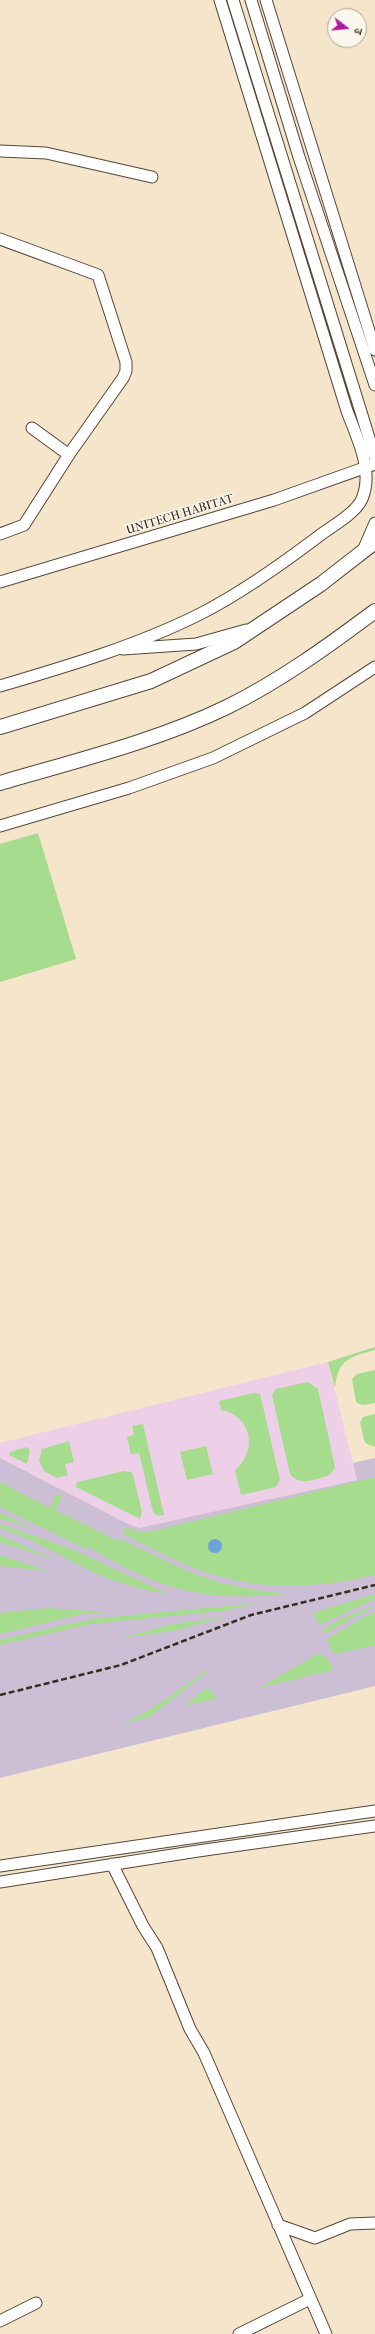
<!DOCTYPE html>
<html>
<head>
<meta charset="utf-8">
<style>
	body { margin:0 }
	#map { position:relative; width:375px; height:2334px; overflow:hidden; background:#f4e5cb; font-family:"IM FELL French Canon","Noto Serif Devanagari",serif }
	canvas { display:block }
	.north { position:absolute; left:327px; top:8px; width:40px; height:40px; box-sizing:border-box; background:#fbf7ec; border:1px solid #aea59a; border-radius:50%; rotate:106deg; font-size:11px; font-weight:700; line-height:16px; text-align:center; color:#3b2a1e }
	.north::after { content:''; display:block; margin:auto; width:14px; height:18px; background:#b5179e; clip-path:polygon(50% 0,100% 100%,50% 72%,0 100%) }
</style>
</head>
<body>
<div id="map">
<canvas width="375" height="2334"></canvas>
<div class="north">उ</div>
</div>
<script>
const g = document.querySelector('canvas').getContext('2d');
g.lineJoin = 'round';
function fill(path, color) { g.fillStyle = color; g.fill(path, 'evenodd'); }
function trace(path, color, width, dash) { g.strokeStyle = color; g.lineWidth = width; g.lineCap = dash ? 'butt' : 'round'; g.setLineDash(dash || []); g.stroke(path); }
function drawText(font, color, halo, rows, align = 'center') {
  g.font = font + ' "IM FELL French Canon",serif'; g.lineWidth = 3; g.setLineDash([]); g.textBaseline = 'middle'; g.strokeStyle = halo; g.fillStyle = color; for (const [text, x, y, turn = 0] of rows) {
    g.save(); g.translate(x, y); g.rotate((+turn || 0) * Math.PI / 180); g.textAlign = isNaN(turn) ? turn : align; if (halo) g.strokeText(text, 0, 0); g.fillText(text, 0, 0); g.restore();
  }
}
fill(new Path2D(`
	M328,1362L357,1480L139,1528L128,1524L0,1458V1443Z`), '#edd0e8');
fill(new Path2D(`
	M0,1458L128,1524L139,1528L357,1480L353,1463L375,1458V1686L0,1778Z`), '#ccbed4');
fill(new Path2D(`
	M38,833L76,959L0,982V844Z
	M375,1347V1350C350,1357 338,1359 335,1388L328,1362Z
	M375,1370V1403C368,1404 362,1407 356,1402L352,1379L357,1374Z
	M308,1382L318,1389L335,1467L330,1475C316,1479 300,1487 290,1474L272,1395L276,1389Z
	M254,1393L260,1394L280,1480L276,1487L241,1495L235,1470C258,1451 252,1415 221,1410L219,1401Z
	M375,1414V1447L365,1443L360,1423L363,1417Z
	M143,1424L164,1515L158,1516L153,1512L139,1453L131,1454L127,1437L134,1435L132,1426Z
	M69,1441L74,1462L65,1464L68,1475L57,1478L44,1471L39,1461L42,1449Z
	M206,1446L213,1474L187,1480L180,1452Z
	M27,1447L30,1450L27,1464L9,1455L10,1452Z
	M124,1471L131,1472L133,1475L142,1512L140,1519L76,1487L77,1482Z
	M375,1477V1575C323,1587 270,1591 218,1576C185,1567 154,1549 123,1534L126,1527L138,1532H149Z
	M0,1482L50,1508L56,1494L62,1496L55,1510L118,1541L120,1539L185,1570L221,1583L255,1590L288,1594C204,1602 161,1591 89,1547L86,1549L0,1507Z
	M0,1513L33,1528L0,1519Z
	M0,1524L74,1550L168,1594C143,1590 118,1583 95,1573C63,1558 33,1539 0,1528Z
	M0,1535L58,1561L0,1542Z
	M0,1555L45,1570V1571L0,1566Z
	M375,1594V1599L319,1625L313,1613Z
	M259,1603L222,1611L91,1624L0,1645V1640L91,1619Z
	M372,1606L373,1607L324,1634L322,1630L341,1619Z
	M48,1608L107,1612L83,1614L0,1634V1613Z
	M375,1611V1645L336,1654L332,1652L327,1639Z
	M226,1617L173,1631L120,1638L173,1624Z
	M319,1653L329,1660L333,1670L259,1688Z
	M207,1669L208,1671L150,1717L122,1724C154,1710 179,1690 207,1669Z
	M204,1690H211L216,1699L185,1705Z`), '#a5dc8d');
fill(new Path2D(`
	M208 1546a7 7 0 1 1 14 0a7 7 0 1 1-14 0Z`), '#6fa1da');
const minor = new Path2D(`
	M233,0L375,457
	M251,0L299,157L375,385
	M266,0L375,350
	M0,151L46,153L152,177
	M0,239L98,275L126,362V371L123,378L70,453L24,525L0,534
	M32,428L69,455
	M362,553L375,523
	M0,582L274,500L375,464
	M123,649L196,644L246,630
	M0,686C68,666 139,645 202,613C243,592 282,564 319,536C332,526 355,514 362,499C374,470 357,438 347,411L220,0
	M0,826L129,788L213,758L305,713L375,667
	M112,1864L143,1926L157,1948L190,2029L204,2053L326,2334
	M0,1866L375,1811
	M0,1882L198,1851L375,1826
	M278,2225L315,2238L350,2224L375,2223
	M0,2321L36,2303
	M239,2334L310,2299`);
const major = new Path2D(`
	M0,727L151,681L234,642L321,584L375,542
	M0,783C75,761 157,741 227,707C280,681 328,646 375,611`);
trace(minor, '#574638', 13);
trace(major, '#574638', 16);
trace(minor, '#fff', 11);
trace(major, '#fff', 14);
trace(new Path2D(`
	M0,1695L121,1665L251,1615L375,1585`), '#3b2a1e', 2.5, [6, 3]);
drawText('12px', '#3b2a1e', '#fbf7ec', [
	["UNITECH HABITAT",180,515,-17]
]);
</script>
</body>
</html>
